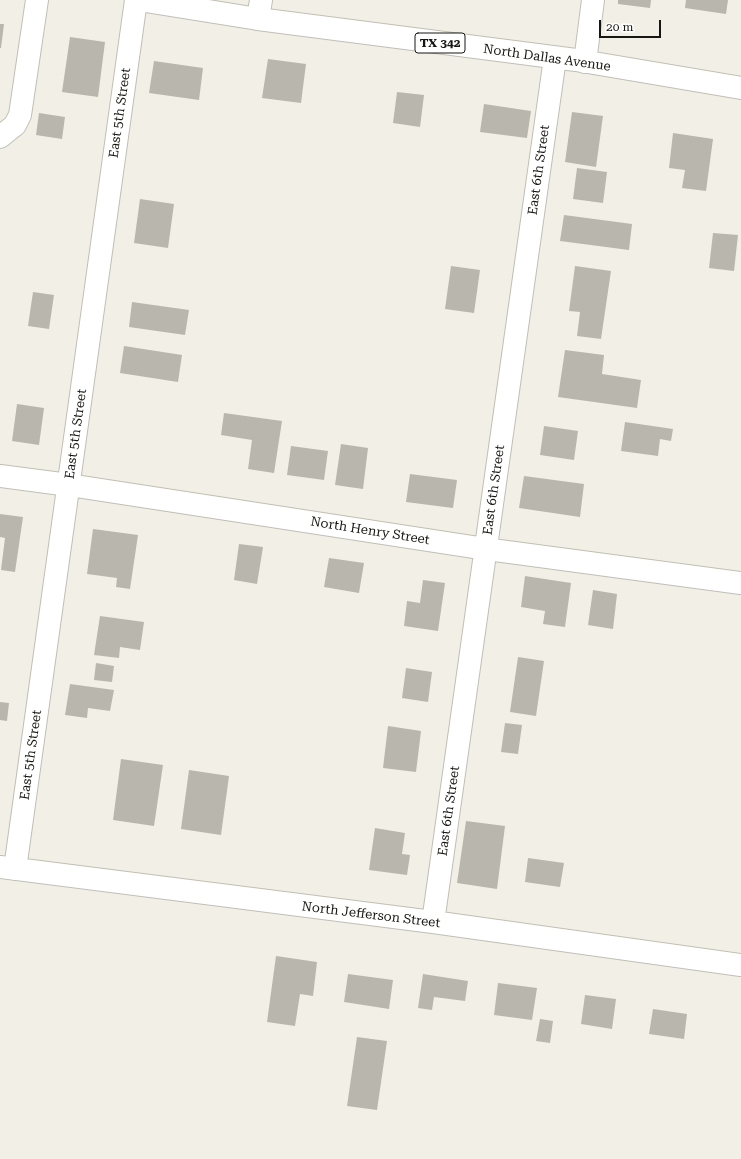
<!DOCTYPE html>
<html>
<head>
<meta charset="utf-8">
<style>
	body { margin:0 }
	#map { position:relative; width:741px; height:1159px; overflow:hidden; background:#f2f0e6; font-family:"Roboto Serif",serif }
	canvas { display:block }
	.scale { position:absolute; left:599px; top:20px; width:62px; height:18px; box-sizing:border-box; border:2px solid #171612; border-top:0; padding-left:5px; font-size:12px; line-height:14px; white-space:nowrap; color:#171612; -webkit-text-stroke:3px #fff; paint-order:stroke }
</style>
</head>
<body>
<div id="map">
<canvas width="741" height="1159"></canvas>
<div class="scale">20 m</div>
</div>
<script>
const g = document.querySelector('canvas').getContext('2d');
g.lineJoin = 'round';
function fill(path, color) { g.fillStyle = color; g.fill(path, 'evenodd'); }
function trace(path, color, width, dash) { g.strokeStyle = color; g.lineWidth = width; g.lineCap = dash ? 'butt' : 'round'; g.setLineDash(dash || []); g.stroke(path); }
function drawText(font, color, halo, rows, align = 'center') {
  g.font = font + ' "Roboto Serif",serif'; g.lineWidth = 3.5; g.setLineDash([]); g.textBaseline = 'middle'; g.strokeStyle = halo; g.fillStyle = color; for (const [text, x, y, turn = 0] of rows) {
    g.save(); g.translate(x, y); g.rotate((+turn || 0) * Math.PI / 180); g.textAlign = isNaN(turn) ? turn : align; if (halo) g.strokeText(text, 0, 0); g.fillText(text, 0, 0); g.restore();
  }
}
fill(new Path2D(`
	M618,0H651L650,8L618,4Z
	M686,0H728L726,14L685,8Z
	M0,24H4L1,48H0Z
	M70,37L105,42L98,97L62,92Z
	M268,59L306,64L301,103L262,98Z
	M154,61L203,68L199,100L149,93Z
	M397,92L424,95L420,127L393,123Z
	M484,104L531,111L527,138L480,132Z
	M572,112L603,116L596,167L565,162Z
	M39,113L65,117L62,139L36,135Z
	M673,133L713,139L706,191L682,188L685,170L669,168Z
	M577,168L607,172L603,203L573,199Z
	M140,199L174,204L168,248L134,243Z
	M564,215L632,224L629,250L560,241Z
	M713,233L738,235L734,271L709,268Z
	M451,266L480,270L474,313L445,309Z
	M575,266L611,271L601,339L577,336L580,312L569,311Z
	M33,292L54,295L49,329L28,326Z
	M132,302L189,310L185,335L129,327Z
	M124,346L182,355L178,382L120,373Z
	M565,350L604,355L602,374L641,380L637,408L558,397Z
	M17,404L44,408L39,445L12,441Z
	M224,413L282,421L274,473L248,469L252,440L221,435Z
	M625,422L673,429L671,441L660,439L658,456L621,451Z
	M544,426L578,431L574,460L540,455Z
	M341,444L368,448L363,489L335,485Z
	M291,446L328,451L324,480L287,475Z
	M410,474L457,480L453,508L406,502Z
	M524,476L584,484L580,517L519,508Z
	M0,514L23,517L15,572L1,570L5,538L0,537Z
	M93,529L138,535L130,589L116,587L117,578L87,574Z
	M239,544L263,547L257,584L234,580Z
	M329,558L364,563L359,593L324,587Z
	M525,576L571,583L565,627L543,624L545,611L521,607Z
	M423,580L445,583L438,631L404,626L407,601L420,603Z
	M593,590L617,594L613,629L588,625Z
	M100,616L144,622L140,650L120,647L119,658L94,655Z
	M518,657L544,661L536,716L510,712Z
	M96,663L114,666L112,682L94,680Z
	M406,668L432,672L428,702L402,698Z
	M70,684L114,690L110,711L88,708L87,718L65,715Z
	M0,702L9,703L7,721L0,720Z
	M505,723L522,725L518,754L501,752Z
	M388,726L421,731L416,772L383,768Z
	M121,759L163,765L154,826L113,820Z
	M189,770L229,776L221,835L181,829Z
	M466,821L505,826L497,889L457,883Z
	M375,828L405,833L402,854L410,855L407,875L369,870Z
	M528,858L564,863L560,887L525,882Z
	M276,956L317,962L313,996L300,994L295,1026L267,1022Z
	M348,974L393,980L389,1009L344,1002Z
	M423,974L468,981L465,1001L434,997L432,1010L418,1008Z
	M498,983L537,988L532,1020L494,1015Z
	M585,995L616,999L612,1029L581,1024Z
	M653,1009L687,1014L684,1039L649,1034Z
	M540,1019L553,1021L550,1043L536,1041Z
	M357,1037L387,1041L377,1110L347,1106Z`), '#b9b6ad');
const minor = new Path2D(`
	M258,19L261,0
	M585,62L593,0
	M0,137L15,125L20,115L37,0
	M0,476L69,485L486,549L741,583
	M0,867L433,922L741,965
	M15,869L136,0
	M433,922L555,58`);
const major = new Path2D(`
	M139,0L258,19L576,60L741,88`);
trace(minor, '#c1bfb5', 24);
trace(major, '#c1bfb5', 24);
trace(minor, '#fff', 22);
trace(major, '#fff', 22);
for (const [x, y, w] of [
	[440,43,50]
]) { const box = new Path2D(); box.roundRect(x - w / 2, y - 10, w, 20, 3); g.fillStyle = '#fff'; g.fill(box); trace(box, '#171612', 1); }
drawText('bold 12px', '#171612', null, [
	["TX 342",440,43]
]);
drawText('13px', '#171612', '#fff', [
	["North Dallas Avenue",547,58,8],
	["East 5th Street",120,113,-82],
	["East 6th Street",539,170,-82],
	["East 5th Street",76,434,-82],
	["East 6th Street",494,490,-82],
	["North Henry Street",370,531,9],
	["East 5th Street",31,755,-82],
	["East 6th Street",449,811,-82],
	["North Jefferson Street",371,915,7]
]);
</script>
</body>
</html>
